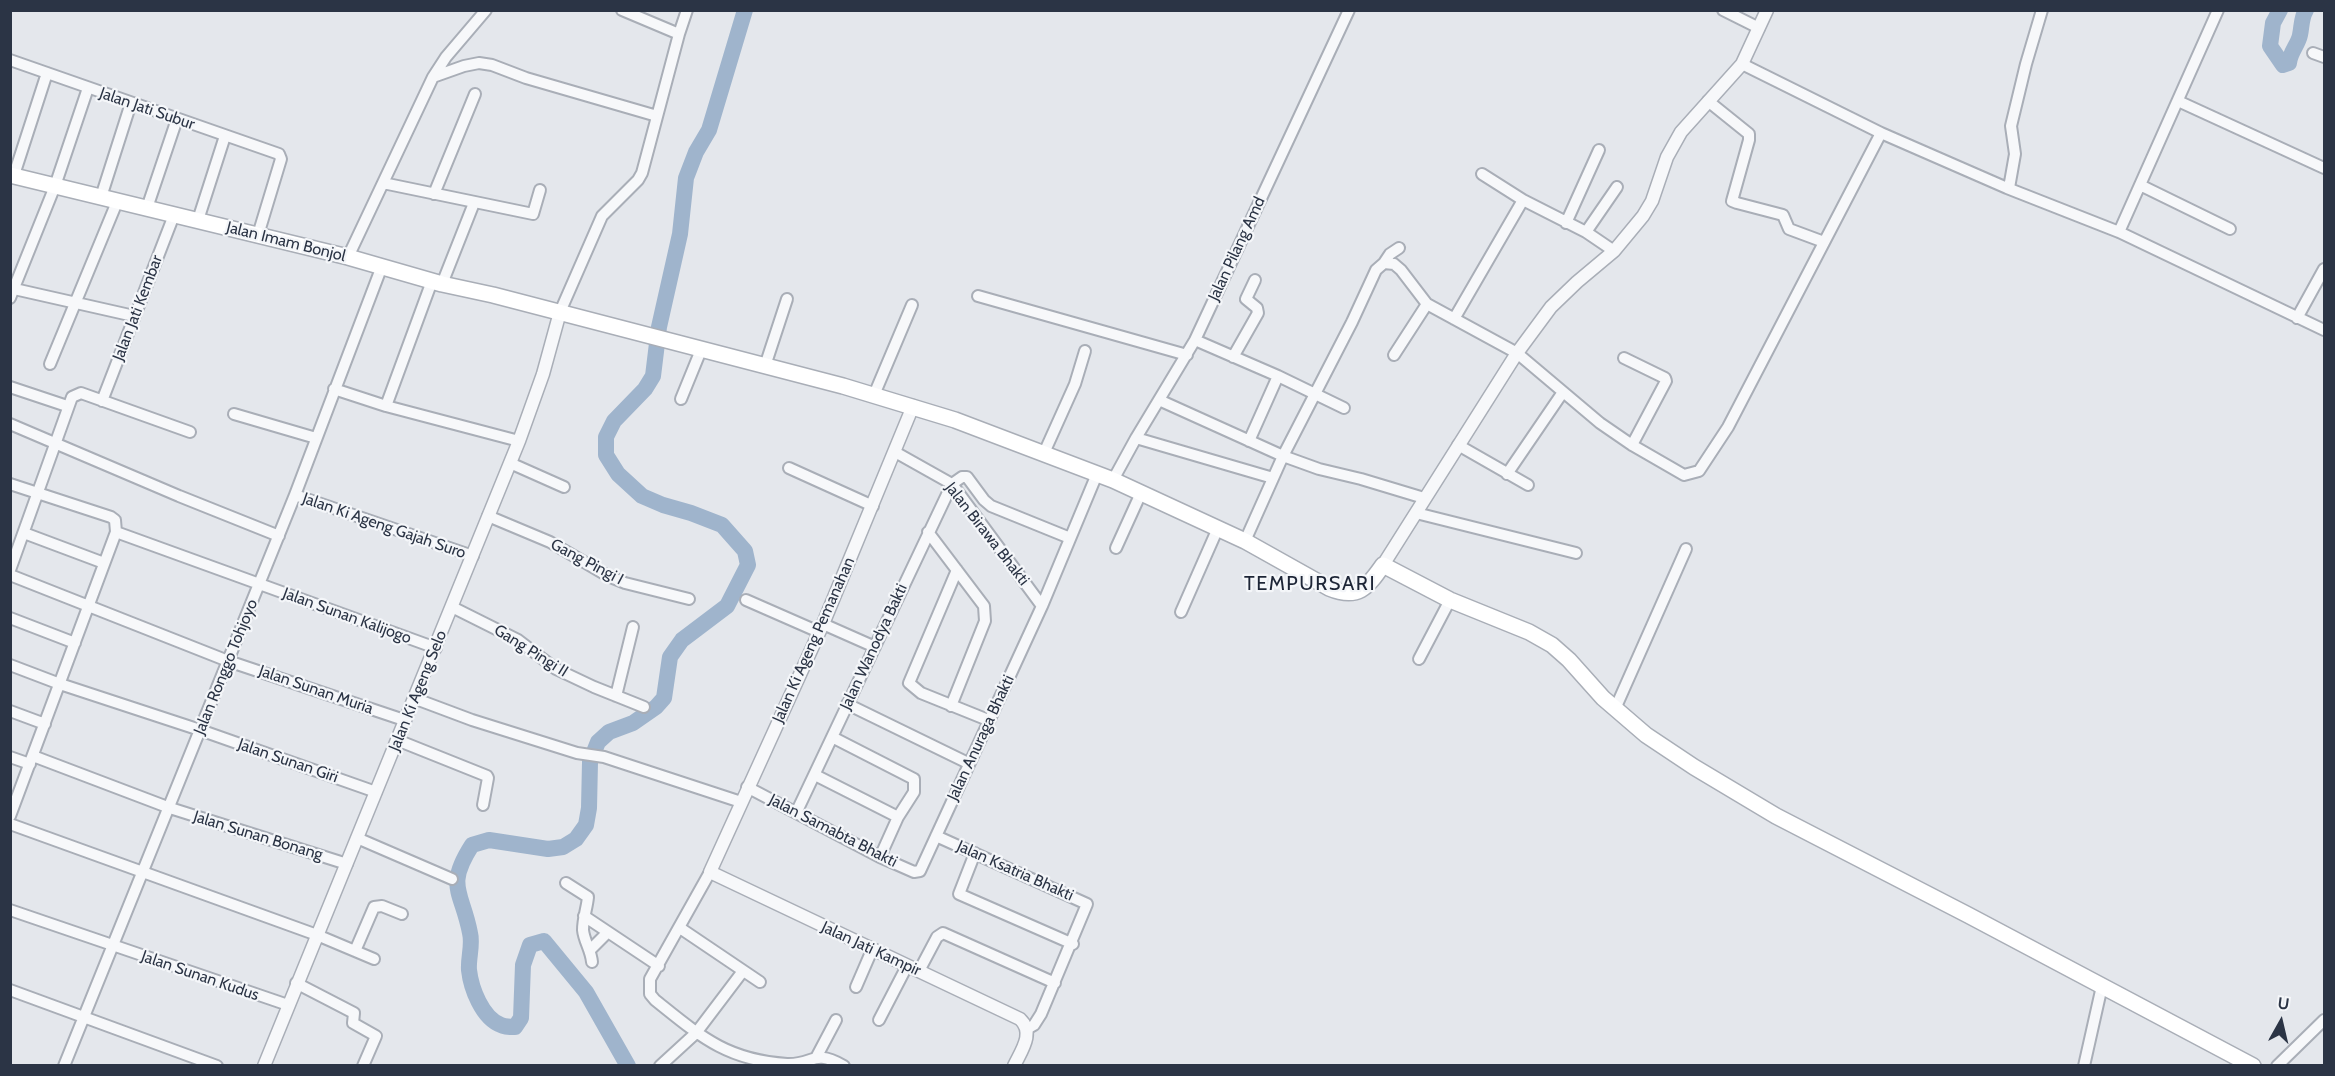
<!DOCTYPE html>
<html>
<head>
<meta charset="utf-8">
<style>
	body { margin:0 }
	#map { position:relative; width:2335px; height:1076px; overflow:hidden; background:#e4e7ec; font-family:Cabin,sans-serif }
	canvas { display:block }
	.frame { position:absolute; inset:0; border:12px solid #2b3445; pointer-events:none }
	.north { position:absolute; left:2251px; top:992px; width:60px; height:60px; -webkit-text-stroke:4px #f4f6f9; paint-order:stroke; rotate:8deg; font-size:16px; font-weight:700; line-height:24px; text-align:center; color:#2b3445 }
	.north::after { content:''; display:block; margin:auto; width:21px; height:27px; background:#2b3445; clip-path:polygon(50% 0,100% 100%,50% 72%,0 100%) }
</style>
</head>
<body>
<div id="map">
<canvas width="2335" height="1076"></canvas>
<div class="frame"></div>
<div class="north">U</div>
</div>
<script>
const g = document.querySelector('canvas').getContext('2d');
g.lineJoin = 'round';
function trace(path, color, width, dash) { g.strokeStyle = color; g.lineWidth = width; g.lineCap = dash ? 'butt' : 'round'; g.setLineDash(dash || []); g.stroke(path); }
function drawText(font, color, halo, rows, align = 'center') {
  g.font = font + ' Cabin,sans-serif'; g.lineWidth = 4.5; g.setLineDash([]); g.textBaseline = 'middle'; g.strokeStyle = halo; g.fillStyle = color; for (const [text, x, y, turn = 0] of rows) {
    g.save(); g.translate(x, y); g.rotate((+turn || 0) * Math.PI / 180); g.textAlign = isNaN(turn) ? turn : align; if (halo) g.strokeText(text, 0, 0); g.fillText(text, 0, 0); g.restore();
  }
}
trace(new Path2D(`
	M2280,10L2273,23L2270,46L2283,65L2289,63C2290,52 2298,45 2300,35C2302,26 2301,18 2306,10
	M628,1066L586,992L544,941L530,945L523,965L521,1018L515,1027C511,1027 505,1027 501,1025C482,1018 471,988 469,970C468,958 473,945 470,933C462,891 445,887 472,845L489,840L548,849L563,847L576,839L586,825L589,808L590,762L598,742L609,732L633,723L656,707L664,698L670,657L682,640L727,606L748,565L745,551L722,525L691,513L663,505L642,496L618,474L606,455V437L614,421L645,389L653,376L659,327L680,234L686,178L696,152L709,130L745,10`), '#9fb4cc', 16);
const minor = new Path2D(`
	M622,10L679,34
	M1723,10L1759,28
	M2313,53L2324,57
	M10,60L279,154L281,159L258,235
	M1742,64L1881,133L2007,188L2119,232L2324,330
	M433,77L464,66L479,63L492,65L526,78L657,116
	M1708,101L1749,134V140L1732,201L1737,203L1783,215L1789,229L1824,242
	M2178,101L2324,168
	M1482,174L1523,200L1586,232L1614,251
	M14,175L47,73
	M383,183L533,214L540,190
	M2140,185L2230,229
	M2009,188L2015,154L2011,126L2026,64L2042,10
	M434,194L475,94
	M101,197L131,103
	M147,208L177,119
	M198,220L225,136
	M1566,223L1599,150
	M1586,232L1617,187
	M2119,232L2218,10
	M348,257L433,77L446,57L486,10
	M1384,263L1390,254L1399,248
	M442,284L474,203
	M10,288L134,316
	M978,296L1187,355
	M10,298L55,186L88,88
	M560,312L602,216L638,180L642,173L679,34L687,10
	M2297,318L2324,269
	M1454,319L1523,200
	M1195,340L1278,376
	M1394,355L1427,304
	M1233,357L1258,313L1257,308L1246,299L1255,280
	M1624,358L1665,378L1666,381L1632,445
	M50,364L117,202
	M765,366L787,299
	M10,387L67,406
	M334,389L386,406L519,441
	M874,395L912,305
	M681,399L701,350
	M1159,400L1283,456L1319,469L1361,479L1424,498
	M102,401L174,215
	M386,406L432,281
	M234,414L316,438
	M10,424L179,496L279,536
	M1136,438L1273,478
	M1249,441L1278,376L1344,408
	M1458,445L1528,485
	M895,452L952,484L1042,606
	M1044,453L1075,384L1085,351
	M510,463L564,487
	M789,468L873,506
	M1507,474L1563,392
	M1113,480L1136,438L1195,340L1349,10
	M10,484L111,517L115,520L116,532L10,816
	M295,495L473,556
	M1416,513L1576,553
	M488,516L550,542L608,576L625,583L689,599
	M116,532L436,648
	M928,532L984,606L985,621L951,706
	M24,533L104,563
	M1245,541L1283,456L1352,322L1376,270L1384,263L1394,264L1401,270L1427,304L1517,353L1600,423L1632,445L1684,475L1699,471L1728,427L1881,133
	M1116,548L1141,493
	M10,570L72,397L81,393L190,432
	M957,570L909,683L921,693L988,720
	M10,575L228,661L404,720
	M746,600L819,632
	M452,607L518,640L556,669L594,687L644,707
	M1181,612L1218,528
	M10,618L75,643
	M823,624L875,647
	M1419,659L1450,600
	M10,665L60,684L200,730L376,792
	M616,696L633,627
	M416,699L472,720L577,753L604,757L741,802
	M847,704L968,763
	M1615,709L1686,549
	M10,711L45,724
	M832,737L914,779V792L898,817L880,857
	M397,740L487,776L488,778L483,805
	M33,756L170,808L347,864
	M10,757L30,764
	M815,775L898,817
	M747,787L880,857L914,872L920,871L1042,606L1097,474
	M797,811L952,484L962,477H967L984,500L991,506L1070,538
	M10,824L317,935L374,959
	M936,836L1087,904L1041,1014L1034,1025L1027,1029
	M357,838L452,879
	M975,853L959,894L1073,944
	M710,872L650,979V994L655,1000C700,1036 726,1060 787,1064C815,1065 812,1048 844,1066
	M566,883L588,897C587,908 583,918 583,930C584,941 591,950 592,962
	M10,910L288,1005
	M584,916L659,966
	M680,928L760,982
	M591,949L607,933
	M355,951L374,907L382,906L402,914
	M919,971L937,937L943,933L1055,983
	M296,983L354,1013L353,1023L376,1036L363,1066
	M856,987L872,950
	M10,990L217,1066
	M879,1020L907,966
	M817,1056L836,1020
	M64,1066L295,495L382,266
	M660,1066L696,1033L743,971
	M2084,1066L2102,986
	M2277,1066L2324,1020`);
const tertiary = new Path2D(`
	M913,406L823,624L710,872L1020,1019C1035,1033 1021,1051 1014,1066
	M1383,565L1517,353L1551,307L1577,282L1614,251L1643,216L1652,201L1667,157L1681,132L1742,64L1767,10
	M264,1066L519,441L543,374L560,312`);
const secondary = new Path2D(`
	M10,175L348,257L442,284L493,295L843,386L955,420L1113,480L1245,541L1329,588C1358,600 1367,588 1383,565L1450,600L1529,632L1552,645L1569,660L1603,698L1646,735L1694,767L1776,816L1968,915L2253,1066`);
trace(minor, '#a9aeb7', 14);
trace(tertiary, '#a9aeb7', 15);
trace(secondary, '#a9aeb7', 18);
trace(minor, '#f7f8fa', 10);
trace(tertiary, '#f7f8fa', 12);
trace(secondary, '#fff', 15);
drawText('16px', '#2b3445', '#f4f6f9', [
	["Jalan Jati Subur",147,109,19],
	["Jalan Imam Bonjol",286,242,14],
	["Jalan Pilang Amd",1237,249,-65],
	["Jalan Jati Kembar",138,308,-69],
	["Jalan Ki Ageng Gajah Suro",384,526,19],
	["Jalan Birawa Bhakti",987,534,52],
	["Gang Pingi I",587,562,28],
	["Jalan Sunan Kalijogo",347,616,20],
	["Jalan Ki Ageng Pemanahan",814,640,-66],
	["Jalan Wanodya Bakti",874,647,-65],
	["Gang Pingi II",531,651,32],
	["Jalan Ronggo Tohjoyo",226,667,-68],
	["Jalan Sunan Muria",316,690,19],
	["Jalan Ki Ageng Selo",418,691,-68],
	["Jalan Anuraga Bhakti",981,738,-65],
	["Jalan Sunan Giri",288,761,19],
	["Jalan Samabta Bhakti",833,831,27],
	["Jalan Sunan Bonang",258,836,17],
	["Jalan Ksatria Bhakti",1015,871,24],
	["Jalan Jati Kampir",871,949,25],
	["Jalan Sunan Kudus",200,976,19]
]);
g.letterSpacing = '1.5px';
drawText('20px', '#1d2536', '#f4f6f9', [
	["TEMPURSARI",1310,584]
]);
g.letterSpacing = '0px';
</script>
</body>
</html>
